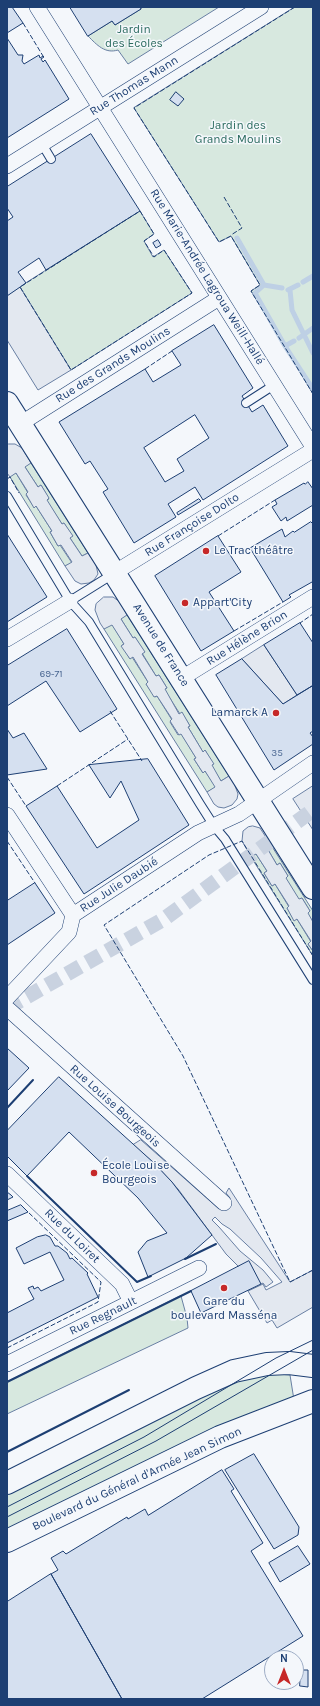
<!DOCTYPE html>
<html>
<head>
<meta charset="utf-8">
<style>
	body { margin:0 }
	#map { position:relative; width:320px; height:1706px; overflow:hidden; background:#f4f7fb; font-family:Karla,sans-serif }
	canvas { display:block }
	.frame { position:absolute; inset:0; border:8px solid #1d3f73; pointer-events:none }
	.north { position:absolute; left:264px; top:1650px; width:40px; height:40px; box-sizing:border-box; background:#f4f7fb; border:1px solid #9eadc5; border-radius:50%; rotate:0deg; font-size:11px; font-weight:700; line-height:16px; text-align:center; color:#1d3f73 }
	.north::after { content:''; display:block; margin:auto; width:14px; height:18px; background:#c62828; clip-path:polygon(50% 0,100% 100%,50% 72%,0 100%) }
</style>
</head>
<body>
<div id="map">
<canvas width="320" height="1706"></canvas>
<div class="frame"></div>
<div class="north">N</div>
</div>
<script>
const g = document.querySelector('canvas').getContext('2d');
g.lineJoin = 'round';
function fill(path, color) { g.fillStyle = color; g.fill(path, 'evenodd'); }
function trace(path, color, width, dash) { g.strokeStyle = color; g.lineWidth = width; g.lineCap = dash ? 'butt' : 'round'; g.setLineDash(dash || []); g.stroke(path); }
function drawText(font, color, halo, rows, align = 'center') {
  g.font = font + ' Karla,sans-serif'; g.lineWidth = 3; g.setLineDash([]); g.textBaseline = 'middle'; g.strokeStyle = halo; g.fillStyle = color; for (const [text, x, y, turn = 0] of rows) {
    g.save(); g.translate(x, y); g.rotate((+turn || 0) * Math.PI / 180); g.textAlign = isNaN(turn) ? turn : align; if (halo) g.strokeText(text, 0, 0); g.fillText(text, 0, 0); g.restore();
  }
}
const green = new Path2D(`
	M140,7H219L128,64L118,50C105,54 97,45 88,36L112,21L115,25L141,9Z
	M295,7H313V394L251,291L260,285L231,236L219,242L134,108Z
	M140,211L154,234L144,241L153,257L164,250L192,293L71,370L20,287Z
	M31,463L88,553L82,556L70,538L72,536L64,523L62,524L46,500L49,499L41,485L38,487L25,467Z
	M16,473L28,493L26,495L34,507L36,506L52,531L50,532L58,546L60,545L72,563L65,566L10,477Z
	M127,615L229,776L221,781L211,765L213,764L205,750L203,752L188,727L190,726L182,713L180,714L164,689L167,688L159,675L156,676L142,653L144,652L135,637L133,638L121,619Z
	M112,624L124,644L122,645L130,659L132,657L148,682L146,684L155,697L157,696L172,720L170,722L178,735L181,733L196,758L194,759L203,773L205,771L216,787L207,792L104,629Z
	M271,845L313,911V922L307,913L310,911L302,898L299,900L285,878L288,876L280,863L277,865L267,848Z
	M256,854L267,871L264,873L272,886L275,884L289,907L287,908L294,920L297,919L311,942L308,944L313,951V956L251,857Z
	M181,1296L187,1318L188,1328L7,1414V1382Z
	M278,1374L290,1375L294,1400L7,1533V1491L225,1381L250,1375Z`);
fill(green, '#d7e8df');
trace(green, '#687fa3', 1);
const parking = new Path2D(`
	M20,287L71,370L38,390L7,340V296Z
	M9,444H15L22,448L31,463L25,467L38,487L41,485L49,498L47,500L62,524L64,523L73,536L70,538L82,556L88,553L96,565L98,574L94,580L89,583L81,584L75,581L65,566L72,562L61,545L58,546L50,532L52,531L36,506L34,508L26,494L28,492L16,473L10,477L7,473V445Z
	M104,597H113L120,602L127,615L121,619L133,638L135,637L145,652L142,654L156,676L159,675L167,688L165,689L179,714L182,712L190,726L188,727L203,752L205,750L214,764L212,765L221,781L229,776L234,783L238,794L237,799L232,805L224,808L218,807L214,804L207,792L215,787L205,771L203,773L194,759L196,758L181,734L179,735L170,721L172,719L157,696L154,697L146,684L148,682L133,657L130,659L121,646L124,644L112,625L104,629L100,623L95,610L96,604Z
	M264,645L297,695L283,704L242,659Z
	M313,786V830L293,799Z
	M253,826L260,828L271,845L267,848L277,865L280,863L288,876L286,878L299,899L302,898L310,911L308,913L313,922V951L308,944L311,941L297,919L294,921L287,908L289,906L275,884L272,886L264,873L267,871L256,854L251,857L242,841L243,831L248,827Z
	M141,1140L219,1209L230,1198L226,1193L229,1188L290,1282L313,1270V1307L277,1328L272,1320L267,1323L248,1291L263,1284L266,1290L282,1282L261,1258L230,1229L222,1224L215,1217L212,1220L219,1227L240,1251L263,1270L273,1282L266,1287L263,1283L261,1284L239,1267L226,1254L178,1189L154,1163L133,1145Z`);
fill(parking, '#e3e8f0');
trace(parking, '#687fa3', 1);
trace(new Path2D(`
	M237,238L264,285L282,288
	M303,282L313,276
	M264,285L255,293L285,346L313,389
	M288,290L298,285
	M290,290L292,310L313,353
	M299,338L313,328
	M285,346L294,341`), '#bed0e5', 5);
const building = new Path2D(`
	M7,7H12L23,23L7,33Z
	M70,7H140L141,9L115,25L112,21L88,36Z
	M7,38L18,55H23L22,61L24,64L39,55L40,58L43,56L44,57L41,59L43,62L45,60L69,99L7,138Z
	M176,92L184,99L178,106L170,100Z
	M91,134L140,211L46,270L39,258L18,272L26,283L7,296V221L13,217L7,208V187Z
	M158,240L161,245L156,248L153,243Z
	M214,325L253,388L242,396L252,412L263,405L288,446L203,500L195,487L168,504L176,517L134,543L103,492L108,489L90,461L85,464L59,422L145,369L153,382L181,365L172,351ZM195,415L209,438L177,459L184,471L165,482L144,448Z
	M308,482L313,489L312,490L313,491V505L287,521L286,517L281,521L272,507L277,504L275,500L304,483L305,484Z
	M199,499L201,501L178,515L177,513Z
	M311,522L313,524V583L312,582L289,595L291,597L283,602L250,548L282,529L285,537L293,531L294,532Z
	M7,534L47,597L7,622Z
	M218,536L241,572L209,592L234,631L201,651L155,576Z
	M300,623L313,643V689L312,686L297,695L264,645Z
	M67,629L117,709L80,732L46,681L7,706V666Z
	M242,659L283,704L312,686L313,689V731L310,733L313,737V744L274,770L216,675Z
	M7,729L13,738L24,733L47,769L7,775Z
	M148,759L189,825L84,894L26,806L57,786L97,848L139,820L121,781L110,798L89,765Z
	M35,883L55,913L7,945V901Z
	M7,1048L29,1068L7,1091Z
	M59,1077L154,1163L172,1182L212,1235L186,1258L148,1277L138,1252L147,1241L167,1233L138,1198L69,1132L27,1176L7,1156V1131Z
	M7,1192L11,1195L13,1197L7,1200Z
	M21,1205L28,1212L7,1221V1211Z
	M46,1235L50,1237L55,1246H58L67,1253L70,1259L72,1258L88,1273L87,1274L98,1297L7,1343V1313L34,1299L28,1288L33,1286L34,1289L38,1287L41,1291L64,1280L50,1252L24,1264L16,1248L37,1237Z
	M249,1261L261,1284L201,1313L191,1291Z
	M254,1454L299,1527L298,1535L274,1549L225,1470Z
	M222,1470L234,1489L231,1491L263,1543L251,1551L303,1636L202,1699H122L51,1574L58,1570L51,1558L63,1551L66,1554L127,1517L128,1519L145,1509L148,1515Z
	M298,1546L310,1564L280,1582L269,1563Z
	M51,1574L122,1699H7V1602Z
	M301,1670H308V1687L300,1686Z`);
fill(building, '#d5e0f0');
trace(building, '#1d3f73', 1);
trace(new Path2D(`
	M7,1008L164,919L313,810`), '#c9d2e0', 15, [15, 8]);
const lane = new Path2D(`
	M42,144L51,159
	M246,403L274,385
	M7,496L70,601L89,622L200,804L214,826L225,839L313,980
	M70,601L113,574`);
const street = new Path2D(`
	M37,7L313,447
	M7,166L261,7
	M20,424L219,298
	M114,573L313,450
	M7,639L70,601
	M182,678L313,597
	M7,815L73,915
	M7,998L69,932L73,915L198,833L239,814L313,763
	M7,1008L224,1203
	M7,1174L122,1284L131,1302
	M7,1364L199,1268`);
const secondary = new Path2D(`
	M7,403L313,888`);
const primary = new Path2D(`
	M7,1483L196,1388L234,1371L267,1364L289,1363L313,1366
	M7,1541L220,1437L313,1401`);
trace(lane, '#1d3f73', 10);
trace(street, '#1d3f73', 16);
trace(secondary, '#1d3f73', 24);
trace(primary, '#1d3f73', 24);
trace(lane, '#f4f7fb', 8);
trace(street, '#f4f7fb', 15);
trace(secondary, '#f4f7fb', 22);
trace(primary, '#f4f7fb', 22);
trace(new Path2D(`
	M7,1507L144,1437L276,1358L313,1340
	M7,1517L156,1441L313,1350`), '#1d3f73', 1);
trace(new Path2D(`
	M295,7L134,108L219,242L231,236L260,285L251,291L313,394
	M23,23L43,56
	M224,197L242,228L231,235
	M140,211L154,234L144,241L154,257L164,250L192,293L71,370L20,287Z
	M145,369L172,351
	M7,479L10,477L19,493
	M218,536L275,500
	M301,624L300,623L313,614
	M234,631L283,602
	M110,711L142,761
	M7,777L26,806
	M57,786L128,739
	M7,841L35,883
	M313,956L242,841L209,855L104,925L183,1056L290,1282L313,1270
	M7,1348L98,1302L101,1282L28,1212`), '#1d3f73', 1, [5, 2]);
trace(new Path2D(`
	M7,1108L33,1080
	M27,1176L137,1282L151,1276
	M185,1259L216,1244
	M7,1382L191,1291
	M7,1452L129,1390`), '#1d3f73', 2);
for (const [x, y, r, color] of [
	[206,551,4,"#c62828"],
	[185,603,4,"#c62828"],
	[276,713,4,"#c62828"],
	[94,1173,4,"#c62828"],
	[224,1288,4,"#c62828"]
]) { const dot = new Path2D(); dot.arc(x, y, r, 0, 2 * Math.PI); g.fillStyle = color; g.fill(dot); trace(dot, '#f4f7fb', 1.5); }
drawText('10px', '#4b6792', null, [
	["69-71",51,674],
	["35",277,753]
]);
drawText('12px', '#2c6c60', '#f4f7fb', [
	["Jardin",134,30],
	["des Écoles",134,44],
	["Jardin des",238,126],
	["Grands Moulins",238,140]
]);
drawText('12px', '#1d3f73', '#f4f7fb', [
	["Rue Thomas Mann",134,86,-32],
	["Rue Marie-Andrée Lagroua Weill-Hallé",207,277,58],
	["Rue des Grands Moulins",113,365,-32],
	["Rue Françoise Dolto",192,525,-32],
	["Rue Hélène Brion",247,638,-32],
	["Avenue de France",161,645,58],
	["Rue Julie Daubié",119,885,-33],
	["Rue Louise Bourgeois",115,1106,42],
	["Rue du Loiret",72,1236,44],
	["Rue Regnault",103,1316,-26],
	["Boulevard du Général d'Armée Jean Simon",137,1479,-25]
]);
drawText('12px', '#1d3f73', '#f4f7fb', [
	["Le Trac théâtre",214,551],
	["Appart'City",193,603],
	["Lamarck A",268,713,"right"],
	["École Louise",102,1166],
	["Bourgeois",102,1180],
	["Gare du",224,1302,"center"],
	["boulevard Masséna",224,1316,"center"]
], 'left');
</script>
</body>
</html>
